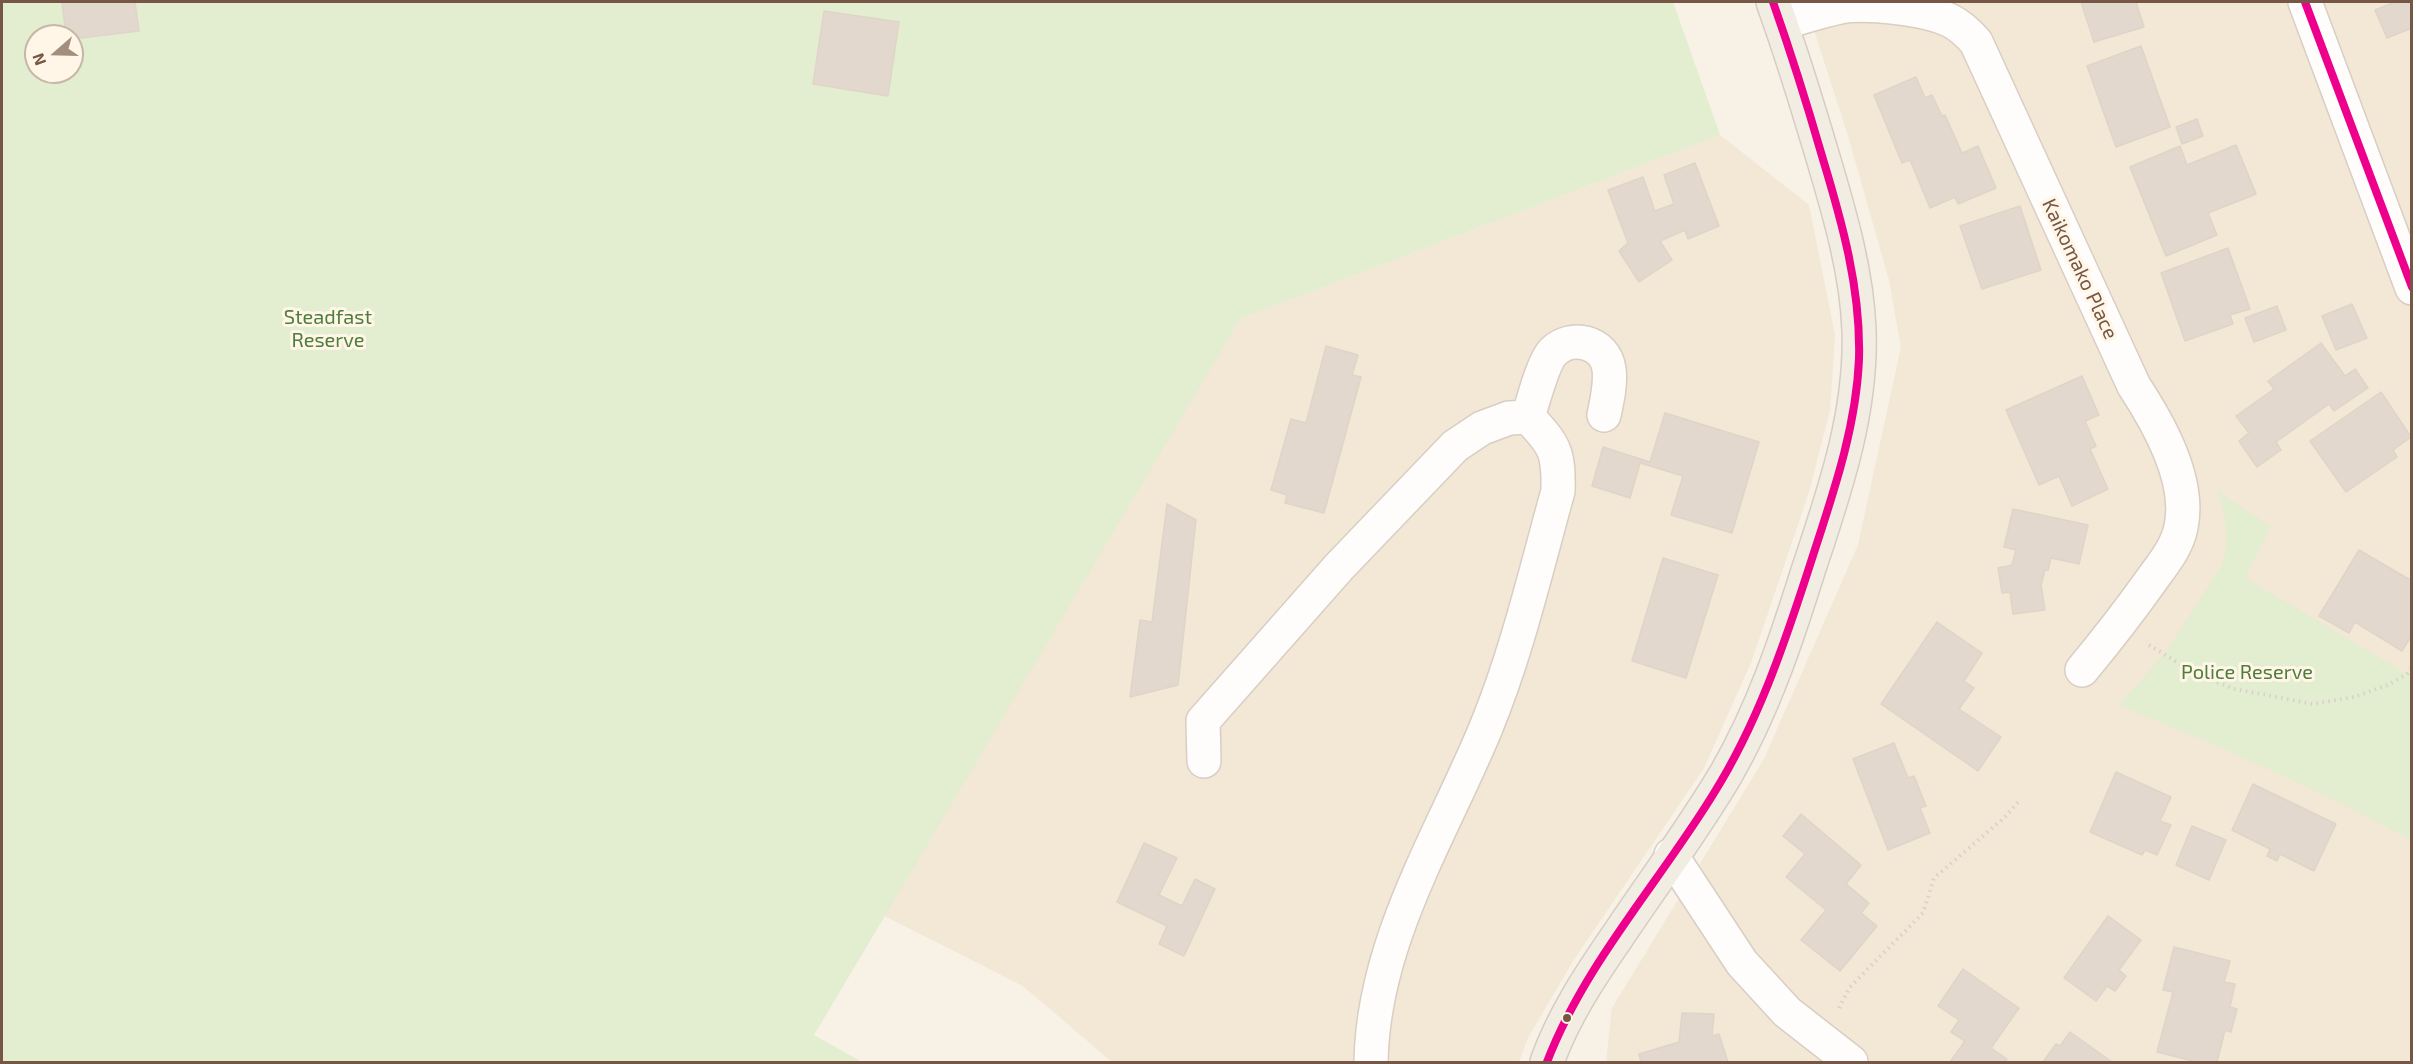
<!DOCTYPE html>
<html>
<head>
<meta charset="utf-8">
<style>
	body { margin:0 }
	#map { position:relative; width:2413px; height:1064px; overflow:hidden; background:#f7f1e6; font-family:"Exo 2",sans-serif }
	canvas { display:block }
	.frame { position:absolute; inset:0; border:3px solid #765745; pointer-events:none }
	.north { position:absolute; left:24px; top:24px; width:60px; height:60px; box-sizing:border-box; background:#fff6e7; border:2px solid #c8b6a6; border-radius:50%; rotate:250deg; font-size:16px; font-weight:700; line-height:24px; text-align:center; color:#765745 }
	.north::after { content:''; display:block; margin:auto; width:21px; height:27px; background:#a38d7d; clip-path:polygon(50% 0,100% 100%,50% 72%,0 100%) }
</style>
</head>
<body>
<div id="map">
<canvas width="2413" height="1064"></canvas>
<div class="frame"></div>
<div class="north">N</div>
</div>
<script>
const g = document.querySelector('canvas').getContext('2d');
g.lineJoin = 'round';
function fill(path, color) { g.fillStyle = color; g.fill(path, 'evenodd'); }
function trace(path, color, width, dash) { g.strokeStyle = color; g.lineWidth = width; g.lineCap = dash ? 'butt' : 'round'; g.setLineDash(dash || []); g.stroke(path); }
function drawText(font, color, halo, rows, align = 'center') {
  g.font = font + ' "Exo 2",sans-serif'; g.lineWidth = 6; g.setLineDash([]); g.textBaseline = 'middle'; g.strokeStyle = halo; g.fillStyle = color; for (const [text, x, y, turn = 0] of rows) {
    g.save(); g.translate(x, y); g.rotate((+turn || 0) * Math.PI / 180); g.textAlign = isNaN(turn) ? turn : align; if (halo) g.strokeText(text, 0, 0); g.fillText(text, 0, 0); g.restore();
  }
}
fill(new Path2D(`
	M1805,2H2411V1062H1606L1612,1008L1764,759L1858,545L1901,347L1889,280L1849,139Z
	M1720,135L1809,205L1835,335L1830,410L1809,492L1752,660L1704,768L1573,961L1528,1038L1519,1062H1112L1023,986L867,907L1240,319Z`), '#f3e7d5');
fill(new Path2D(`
	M2,2H1673L1720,135L1240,319L814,1035L862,1062H2ZM36,36H72V72H36Z
	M2218,491L2271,527L2245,578L2411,676V840C2317,788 2219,746 2119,705L2165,653L2222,565C2230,540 2225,516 2218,491Z`), '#e2eecf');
const building = new Path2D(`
	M62,2H135L139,31L72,39V36H66Z
	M2081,2H2136L2144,27L2094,42Z
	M2395,2H2412V28L2387,38L2375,10Z
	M824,11L899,22L888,96L813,84Z
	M2141,46L2170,127L2116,147L2087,66Z
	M1916,77L1925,98L1932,95L1942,116L1945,115L1962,153L1978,146L1996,188L1958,204L1955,197L1930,208L1910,160L1902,163L1874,95Z
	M2197,119L2203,136L2182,144L2176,127Z
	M2236,145L2256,194L2208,213L2217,235L2166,256L2130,167L2180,146L2187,165Z
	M1695,163L1719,226L1688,239L1685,230L1660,241L1672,260L1639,282L1619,251L1628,243L1608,190L1643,177L1655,211L1674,204L1664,175Z
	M2020,206L2041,270L1982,289L1960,226Z
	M2228,248L2250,309L2230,315L2233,324L2185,341L2161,273Z
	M2352,304L2367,338L2336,350L2322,316Z
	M2277,306L2286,330L2254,342L2245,318Z
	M2321,343L2345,376L2355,369L2368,388L2334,411L2329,404L2276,442L2281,450L2257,467L2239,441L2249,433L2236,416L2274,389L2268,381Z
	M1326,346L1358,355L1352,375L1361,377L1324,513L1285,503L1287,495L1271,490L1291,419L1306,423Z
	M2082,376L2099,415L2085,421L2096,446L2090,449L2108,489L2072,506L2059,476L2039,485L2006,410Z
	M2381,392L2411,437L2393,450L2397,457L2346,492L2310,441Z
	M1665,413L1759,442L1732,533L1671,515L1683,476L1640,463L1630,498L1592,486L1603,447L1650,462Z
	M1167,504L1196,520L1178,685L1130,697L1140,620L1152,622Z
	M2013,509L2088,525L2079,564L2051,558L2048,570H2045L2041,585L2045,610L2013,614L2010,592L2002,593L1998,568L2012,565L2016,550L2004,547Z
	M2359,550L2412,581V635L2402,651L2355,622L2349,633L2319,616Z
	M1663,558L1718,575L1686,678L1632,661Z
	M1937,622L1982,653L1964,681L1974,688L1959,709L2001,737L1978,771L1881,704Z
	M1894,743L1908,778L1914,776L1926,806L1920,808L1930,833L1888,850L1853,759Z
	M2116,772L2171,797L2160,821L2171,825L2157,855L2145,850L2142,855L2090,832Z
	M2253,784L2336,824L2314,871L2280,854L2277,861L2267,856L2270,849L2232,830Z
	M1801,814L1861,865L1846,884L1869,903L1861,913L1877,926L1840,971L1801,940L1826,910L1786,877L1805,854L1783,836Z
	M2192,826L2226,840L2209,880L2176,865Z
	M1144,843L1177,858L1159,895L1182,906L1195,879L1215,889L1184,956L1159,944L1167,926L1117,902Z
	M2108,916L2141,940L2119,970L2126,976L2115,991L2107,986L2096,1001L2064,978Z
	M2174,947L2230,961L2224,982L2235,984L2230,1007L2237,1009L2231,1032L2225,1030L2217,1062H2197L2157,1052L2173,992L2163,990Z
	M1963,969L2019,1008L1991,1048L2007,1059L2005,1062H1950L1965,1041L1951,1032L1959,1020L1938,1006Z
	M1682,1013L1714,1014L1712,1036L1719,1034L1728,1062H1641L1639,1054L1679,1042Z
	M2070,1032L2112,1062H2043L2056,1044L2060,1046Z`);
fill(building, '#e3d8ce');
trace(building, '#e0d4c8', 1.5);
const minor = new Path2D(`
	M2305,2L2412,288
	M1781,23C1801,18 1820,11 1840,7C1866,2 1927,9 1951,21C1961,26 1968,33 1976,42L2134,386C2159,424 2191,480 2181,527C2177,548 2162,565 2150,582C2128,613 2106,641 2082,670
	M1528,417C1533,402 1543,362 1553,352C1571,334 1605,341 1609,369C1611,384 1607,401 1604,415
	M1204,761L1203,721L1339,567L1455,446L1482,428L1509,418L1528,417C1555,445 1559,452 1558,491C1536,570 1517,653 1485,730C1440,838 1373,942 1371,1062
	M1671,855L1742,963L1787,1012L1851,1062`);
const major = new Path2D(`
	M1547,1062C1563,1017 1590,976 1617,937C1653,883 1693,830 1726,774C1763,710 1786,641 1808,571C1834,493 1862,413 1859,330C1857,273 1840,215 1824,161C1808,107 1792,54 1773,2`);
trace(minor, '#d8cec4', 36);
trace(major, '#d6ccc3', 36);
trace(new Path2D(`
	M2149,645L2198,675L2235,689L2313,704L2354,697L2388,685L2407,674L2412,667
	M1839,1008L1850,987L1923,913L1934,878L2005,817L2019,801`), '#dad0ca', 4, [1.5, 4.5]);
trace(minor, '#fefdfb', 33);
trace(major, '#f2ede3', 33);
trace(new Path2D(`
	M2305,2L2412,287
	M1547,1062C1585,963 1659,883 1714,793C1757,724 1783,648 1808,571C1830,502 1856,432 1859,359C1861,289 1842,222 1822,156C1807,104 1791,53 1773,2`), '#ec008c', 8);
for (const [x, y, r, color] of [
	[1567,1018,5,"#765745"]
]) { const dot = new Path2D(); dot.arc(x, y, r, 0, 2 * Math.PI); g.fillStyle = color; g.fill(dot); trace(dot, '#fff6e7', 2); }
drawText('20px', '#765745', '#fff6e7', [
	["Kaikomako Place",2080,269,65]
]);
drawText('20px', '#4e7d3c', '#fff6e7', [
	["Steadfast",328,317],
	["Reserve",328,340],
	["Police Reserve",2247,672]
]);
</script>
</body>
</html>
